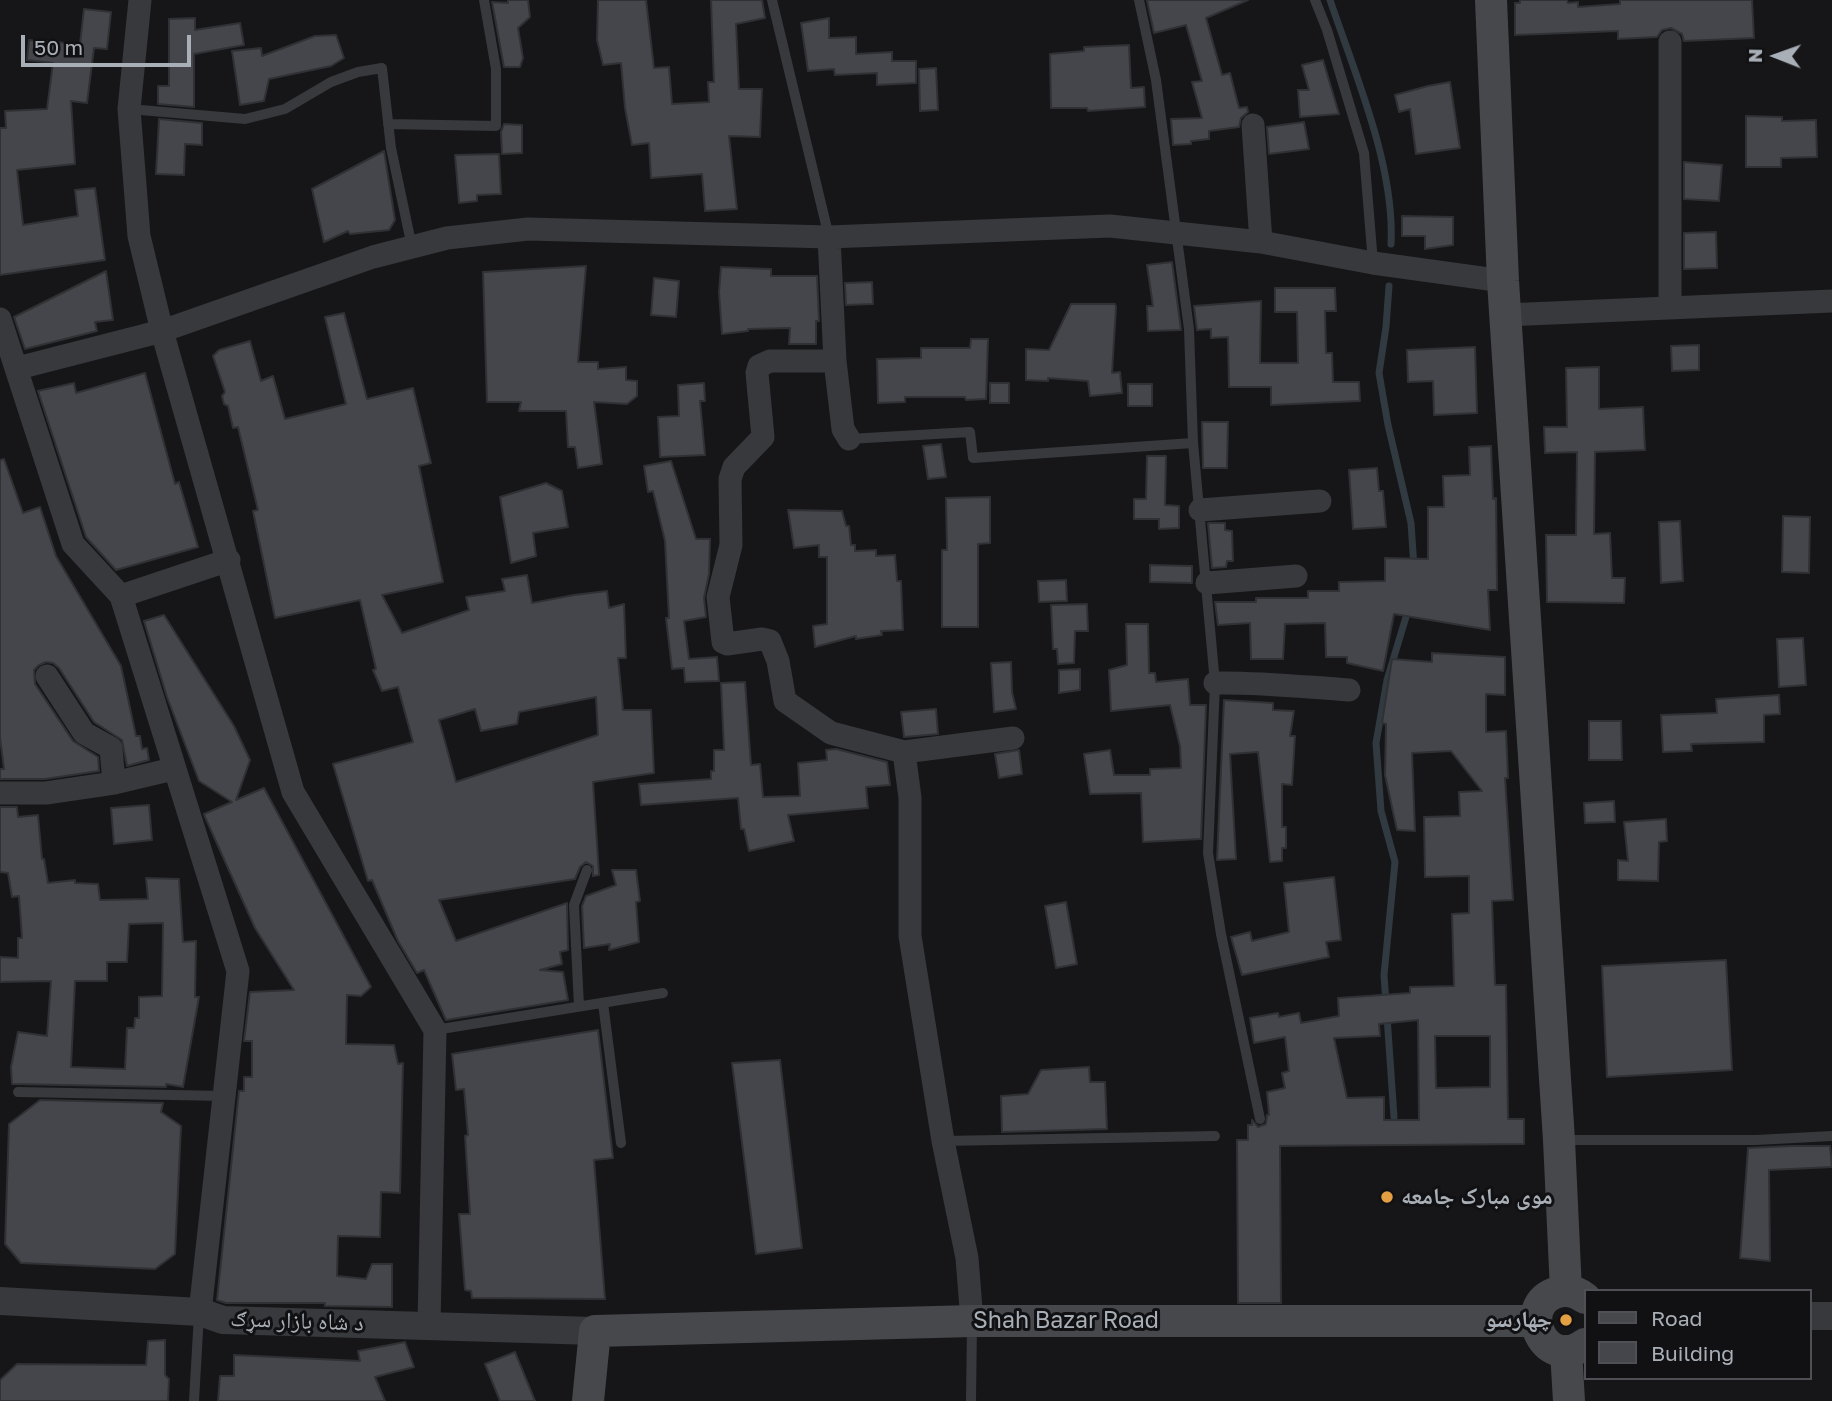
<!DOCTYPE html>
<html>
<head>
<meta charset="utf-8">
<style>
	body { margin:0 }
	#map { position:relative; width:1832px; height:1401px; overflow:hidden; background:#161618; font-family:"Golos Text",sans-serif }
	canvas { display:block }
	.legend { position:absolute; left:1584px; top:1289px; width:228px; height:91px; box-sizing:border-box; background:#111113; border:2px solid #4e5055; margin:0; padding:9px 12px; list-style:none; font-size:21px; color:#a9afb7 }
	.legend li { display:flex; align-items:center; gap:14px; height:35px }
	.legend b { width:35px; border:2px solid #4e5055 }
	.north { position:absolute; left:1741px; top:21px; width:70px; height:70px; -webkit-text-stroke:5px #111113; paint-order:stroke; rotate:271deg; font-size:19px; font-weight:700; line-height:28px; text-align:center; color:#a9afb7 }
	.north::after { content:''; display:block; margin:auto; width:24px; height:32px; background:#a9afb7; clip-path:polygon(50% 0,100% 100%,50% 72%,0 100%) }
	.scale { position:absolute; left:21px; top:35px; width:170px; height:32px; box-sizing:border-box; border:4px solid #a9afb7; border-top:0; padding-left:9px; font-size:21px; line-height:24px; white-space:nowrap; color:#a9afb7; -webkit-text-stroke:5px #111113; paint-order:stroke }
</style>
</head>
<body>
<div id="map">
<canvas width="1832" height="1401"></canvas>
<ul class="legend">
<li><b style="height:9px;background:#46484c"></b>Road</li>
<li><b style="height:19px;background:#45464b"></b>Building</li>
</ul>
<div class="north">N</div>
<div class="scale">50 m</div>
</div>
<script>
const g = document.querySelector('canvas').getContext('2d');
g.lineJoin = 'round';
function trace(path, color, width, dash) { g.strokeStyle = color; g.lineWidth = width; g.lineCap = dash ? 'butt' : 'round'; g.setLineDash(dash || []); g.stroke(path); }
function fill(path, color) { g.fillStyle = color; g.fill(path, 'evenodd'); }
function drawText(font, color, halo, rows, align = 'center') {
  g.font = font + ' "Golos Text","Noto Naskh Arabic",sans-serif'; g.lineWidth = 6; g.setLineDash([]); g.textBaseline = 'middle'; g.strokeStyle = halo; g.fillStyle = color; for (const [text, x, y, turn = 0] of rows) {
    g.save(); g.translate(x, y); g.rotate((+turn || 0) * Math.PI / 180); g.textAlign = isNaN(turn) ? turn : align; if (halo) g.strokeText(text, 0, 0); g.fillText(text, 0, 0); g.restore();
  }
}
trace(new Path2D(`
	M1330,0C1355,74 1395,166 1391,244
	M1389,286L1386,327L1379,373L1388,425L1411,523L1414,568
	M1386,1004L1384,975L1395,862L1381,811L1376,743L1387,680L1409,607
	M1387,1016L1394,1117`), '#303a40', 7);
const building = new Path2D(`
	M508,0H528L530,17L518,28L523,58L520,67H504L492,2L508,3Z
	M598,0H646L654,68L669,67L672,104L709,102L708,82H714L711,0H762L765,18L736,24L739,89H762L760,137L729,136L737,209L705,211L702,174L651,178L649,143L632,145L625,108L621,63L603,65L597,40Z
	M1147,0H1248L1206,18L1222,75L1230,73L1239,108L1247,107L1248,112L1241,118L1239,127L1209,131V139L1191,141V144L1173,145L1171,119L1202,118L1192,82L1202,81L1186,25L1154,33Z
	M1520,0H1567L1568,3L1578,2V7L1620,4V0H1752L1754,38L1684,41L1682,34L1671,28L1662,30L1657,37L1618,39V31L1515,35V3H1520Z
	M84,9L111,12L107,49L94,48L87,103L71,101L75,164L17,170L23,225L78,216L75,190L95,188L105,260L0,275V128H6L5,111L47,109L53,63L27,60L29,40L80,44Z
	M195,18V30L240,23L244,45L194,54V107L158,104V86H169V19Z
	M829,18V38L856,37V54L892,52V61H916V83L877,85V73L835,75L834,69L808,71L801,23Z
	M336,35L344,58L331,66L269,79L264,101L240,105L232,51L261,48L262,56L315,36Z
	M1129,45L1131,88L1144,87L1145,107L1088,111L1087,108H1051L1050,54L1084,51V47Z
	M1323,60L1339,114L1300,117L1298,90H1309L1302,65Z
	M936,68L938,110L920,111L919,69Z
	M1450,82L1460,148L1416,154L1410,109L1399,112L1395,95L1428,86Z
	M1746,116L1782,117V121L1816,120L1817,157L1781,158V167H1746Z
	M159,119L202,123V145L185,144L184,175L156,174Z
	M1304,122L1309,149L1269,154L1267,127Z
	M504,124L522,125V153L502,154L501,132Z
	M384,151L395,220L389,230L350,234L348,231L324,242L312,189Z
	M499,154L501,194L477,195V201L459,203L455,155Z
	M1684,162L1722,165L1719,201L1684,199Z
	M1402,216L1453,217V245L1425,249V236H1402Z
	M1716,232L1717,268L1684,269V233Z
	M1172,262L1181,330L1148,331L1147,306H1153L1147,265Z
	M586,266L578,362H598V369L626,367V380L637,381V396L627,404L594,402L602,464L578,468L575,447H568L566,411H519L521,402H487L483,272Z
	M721,267L771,269V276H817L819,321H816V344H789L790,328L748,329V331L722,334L719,292Z
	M106,271L113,320L95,322L97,331L25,349L14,317Z
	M654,278L679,281L676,317L651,315Z
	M872,282L873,304L846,305L845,283Z
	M1275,288H1335L1336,311H1325L1326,353H1332L1333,382H1359L1360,401L1271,405V387H1229L1228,337L1211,338V329L1197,330L1194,306L1261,301L1260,363H1298L1297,312H1275Z
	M1071,304H1115L1116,307L1112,373L1120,372L1122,393L1090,396L1088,381L1048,378V381L1026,380V349L1049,350Z
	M344,313L367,399L413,388L431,463L419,466L443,582L382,595L402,633L469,610L466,597L505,591L502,579L527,575L532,603L574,595L607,591L609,608L624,604L626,658H618L623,710H651L654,773L593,782L599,875L593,876V866L586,862L580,867L575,879L439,900L456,941L567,903L568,950L560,952L562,964L540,970L563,972L568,1000L446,1020L424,970L417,973L398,941L372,880L368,881L333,764L413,742L398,687L382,691L373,670L376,669L360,600L275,618L253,511L258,510L238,427L233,428L228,406L224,404L222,396L225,392L213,356L219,350L250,341L261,381L273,376L285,419L346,404L325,317ZM596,697L598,735L456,782L439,720L475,709L481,731L517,724L519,712Z
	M971,339H988L986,399L966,400L965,397H905V402L878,403L877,359L921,358V348H970Z
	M1699,345V370L1672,371L1671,346Z
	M1475,347L1477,413L1434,415L1433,381L1408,382L1407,350Z
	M1599,367V409L1643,407L1645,450L1595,452L1594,534L1610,533L1612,578H1625L1624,603L1547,602L1546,535H1576L1577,452L1545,453L1544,427H1567L1566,368Z
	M145,373L175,484L179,482L198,547L116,570L86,537L38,391L74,383L76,393Z
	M704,383L705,401H700L705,455L660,457L658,417L679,416L678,385Z
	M990,383H1009V403H990Z
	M1128,384H1152V406H1128Z
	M1202,422H1228L1227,468H1203Z
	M941,444L946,477L928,479L923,446Z
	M1491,446L1493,499L1496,498L1497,590H1488L1490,630L1394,614L1383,671L1347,663V657H1326L1325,623L1285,624L1283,659H1251L1250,623L1218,625L1215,602H1256V598H1308V591H1339V582L1385,581V558L1428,559V507H1444L1443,476L1470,475L1469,447Z
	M1147,456H1166L1165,505L1179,506V528L1159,529V519H1134V499H1146Z
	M4,459L23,513L40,507L56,556L121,666L136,736H140L142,749L147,748L149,760L127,766L122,740L94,722L59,668L53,663L46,662L39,665L34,670L35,684L73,741L98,757L99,771L45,779H0V769H4L0,737V460Z
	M671,461L696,539H710L709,574L704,598L706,617L684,621L689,659L717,657L719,681L685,682L684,668L672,669L666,618H669L665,541L653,491L648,492L644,466Z
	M1377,468L1379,491H1383L1386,527L1353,529L1349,470Z
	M546,483L562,491L568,527L533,533L536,556L511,563L500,497Z
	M990,497V543L978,544V627H942V550H947L946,498Z
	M788,510L842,511L846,526H849L851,545H855V551L876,550V556L895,555L897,581H901L903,630L881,631L882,635L856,639V636L815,647L813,626L827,624V557H819V545L794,548Z
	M1783,516L1810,517L1809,573L1782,572Z
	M1680,521L1683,581L1661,583L1659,522Z
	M1208,523H1225V530L1232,531L1233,561H1227L1226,567L1212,568Z
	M1150,565L1192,566V583L1150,582Z
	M1066,580L1067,601L1039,602L1038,581Z
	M1087,604L1088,631H1075L1074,663L1058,664L1057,649H1053L1051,605Z
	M164,615L234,726L250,760L236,800L264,788L371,987L361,996L347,995L346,1044L394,1045L398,1064L403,1063L400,1193L381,1192L380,1237L338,1236L337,1276L366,1279L372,1264H392V1307L325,1306V1303H226L217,1300L239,1091H244V1077H252V1041H244L250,992L294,990L255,928L205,817L204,814L232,802L199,781L167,697L144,621Z
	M1126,624H1148L1149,673H1155L1156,682L1188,679L1190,705H1206L1201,839L1143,842L1141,793L1090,794L1084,754L1110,750L1114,775H1150V769L1181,768L1180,746L1170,705L1111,711L1109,670L1127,665Z
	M1803,638L1806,685L1779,687L1777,639Z
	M1432,653L1505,657V695L1486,694V732L1506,731L1508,778H1505L1513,900L1492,901L1495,985H1506L1508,1119H1524V1144L1280,1146L1281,1303H1238L1237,1140H1248V1125H1252V1120L1258,1127L1266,1124L1267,1115H1269L1267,1092L1285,1088L1282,1073L1289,1071L1285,1037L1254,1043L1250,1018L1278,1013L1279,1017L1299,1013L1301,1023L1339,1016L1338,998L1410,993V987L1454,986L1452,914L1469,913V876L1425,877L1424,817L1460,816L1459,792L1482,791L1451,751L1412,753L1415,831L1397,830L1385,775L1386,724L1382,723L1392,659L1432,662ZM1418,1020L1419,1120H1384V1097L1347,1098L1334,1038L1380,1036L1379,1024ZM1435,1036H1490V1087L1436,1088Z
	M1011,662L1012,692L1016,709L994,712L991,663Z
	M1080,669V690L1059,693V670Z
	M745,682L751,765L760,764L763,797L800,796L798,763L827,760L826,750L836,749L887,762L890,785L866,787L868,808L788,815L794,841L749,851L744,829H741L738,798L641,805L639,784L711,779V771H714V750H724L721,683Z
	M1779,695L1780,714L1764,715V742L1691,744L1692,751L1663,752L1661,715L1717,713L1716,699Z
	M1224,700L1273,703V710L1294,711L1290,736H1295L1292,785L1282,784V827H1286V848H1282V861L1270,862L1258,752L1230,754L1236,859L1217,860Z
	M936,709L938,734L904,737L901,712Z
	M1589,721H1621L1622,760H1589Z
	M1019,750L1022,774L999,778L995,754Z
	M1614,801L1615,822L1585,823L1584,803Z
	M149,805L152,840L114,844L111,808Z
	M0,807H17L18,817L38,815L42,859H44L48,883L75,880V883L98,884L100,900L148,899L146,878L179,879L183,942L196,941L195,997H199L183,1087L166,1084V1087L12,1084L11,1067L18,1032L47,1036L51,981L0,982V957L18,958V938H22L19,896L12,897L8,873L0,872ZM163,923L162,996L139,997V1018H135L134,1028H127L125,1069L71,1067L75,981H107V962H127L129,924Z
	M1666,819L1667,841L1659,842L1658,881L1618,880V860L1628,861L1624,822Z
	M612,870H636L640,901L636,902L639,942L609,950L610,944L584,948L582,906L586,896L616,885Z
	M1334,877L1341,940L1326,942L1329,957L1242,975L1231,937L1250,932L1252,941L1289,932L1284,883Z
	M1066,902L1077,964L1056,968L1045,906Z
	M1726,960L1732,1070L1607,1077L1602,966Z
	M598,1030L613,1158L594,1160L605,1299L472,1298L471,1291L465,1290L459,1214H470L465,1136L468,1135L464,1089L456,1090L452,1054Z
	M780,1060L802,1248L756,1254L732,1063Z
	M1089,1067L1090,1082H1105L1107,1129L1002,1132L1001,1096L1028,1094L1041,1070Z
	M40,1100L163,1103L161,1112L181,1126L175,1254L155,1269L21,1263L5,1244L9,1124Z
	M1792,1146H1830L1832,1167L1769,1170L1770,1261L1740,1258L1748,1148Z
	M165,1340V1375L169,1379L168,1401H0V1380L17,1364L146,1365L148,1341Z
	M405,1342L414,1367L375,1377L385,1401H218L220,1376H234V1355L360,1361L358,1351Z
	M515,1352L535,1401H500L485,1364Z`);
fill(building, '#45464b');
trace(building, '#303134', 2);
trace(new Path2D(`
	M772,0L829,237
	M1139,0L1156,80L1189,329L1193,443L1215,683L1208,853L1221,934L1260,1119
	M1315,0L1327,30L1364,153L1373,263
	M129,109L245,119L285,109L331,82L358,72L382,68L391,148L412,247
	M388,124L496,126V69L484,0
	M849,439L970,432L973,458L1193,443
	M603,1003L621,1143
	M579,1006L574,905L587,870
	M435,1030L663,993
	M18,1092L224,1096
	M1562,1140H1756L1832,1136
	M943,1141L1215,1136
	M194,1401L199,1314
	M971,1401L972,1323`), '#37393d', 10);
trace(new Path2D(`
	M140,0L129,109L139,236L162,331L293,792L435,1030L429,1325
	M1253,125L1261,242
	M829,237L835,361L843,429L849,439
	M1670,307V42
	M1505,315L1832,301
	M0,319L73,544L121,596L238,971L200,1312
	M835,361H770L759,366L757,373L763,437L734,467L730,479L731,545L718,597L723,642L727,644L762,639L770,641L778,661L785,701L831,733L904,752L910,798V936L943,1141L967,1258L972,1321
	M18,368L162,331L373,257L447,238L528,229L829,237L1110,226L1261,242L1373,263L1503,281
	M1200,510L1320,501
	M1207,583L1296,576
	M121,596L229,560
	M47,676L84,733L111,748L114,783
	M1215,683C1260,682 1303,687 1349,690
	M904,752L1013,738
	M0,793H46L114,783L173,769`), '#37393d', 23);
trace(new Path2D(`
	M0,1301L200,1312L223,1320L595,1331
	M1809,1316H1832`), '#37393d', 28);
trace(new Path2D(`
	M1491,0L1503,281L1559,1140L1566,1291
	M1585,1298C1577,1292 1568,1289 1558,1292C1513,1305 1546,1374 1585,1344
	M1566,1351L1569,1401
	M588,1401L595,1331L972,1321H1536`), '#46484c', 32);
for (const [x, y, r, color] of [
	[1387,1197,7,"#e39f42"],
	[1566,1320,7,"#e39f42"]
]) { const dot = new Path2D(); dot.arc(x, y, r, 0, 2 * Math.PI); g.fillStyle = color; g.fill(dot); trace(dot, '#111113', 2.5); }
drawText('bold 23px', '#a9afb7', '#111113', [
	["موی مبارک جامعه",1401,1197],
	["چهارسو",1552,1320,"right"]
], 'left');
drawText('23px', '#a9afb7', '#111113', [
	["د شاه بازار سړګ",297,1321,2],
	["Shah Bazar Road",1066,1321]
]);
</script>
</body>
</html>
